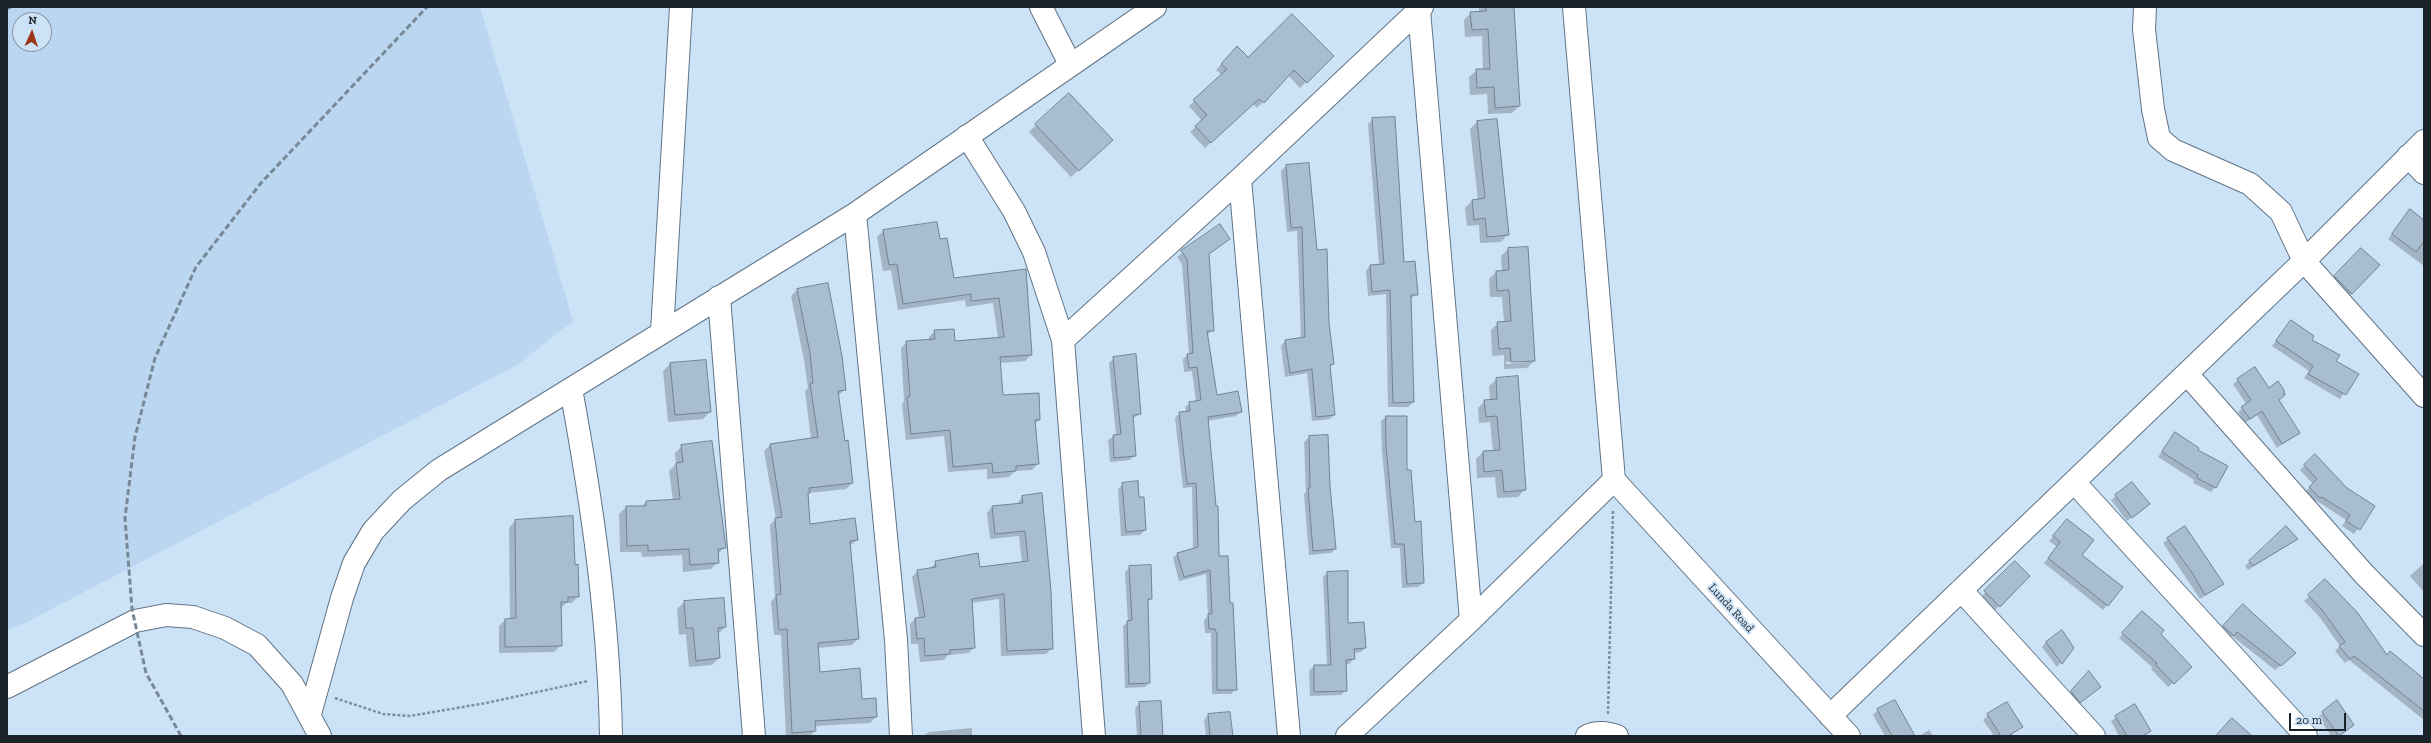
<!DOCTYPE html>
<html>
<head>
<meta charset="utf-8">
<style>
	body { margin:0 }
	#map { position:relative; width:2431px; height:743px; overflow:hidden; background:#cce2f6; font-family:"Zilla Slab",serif }
	canvas { display:block }
	.frame { position:absolute; inset:0; border:8px solid #1b232a; pointer-events:none }
	.north { position:absolute; left:12px; top:12px; width:40px; height:40px; box-sizing:border-box; background:#cce2f6; border:1px solid #8596a4; border-radius:50%; rotate:3deg; font-size:11px; font-weight:700; line-height:16px; text-align:center; color:#1b232a }
	.north::after { content:''; display:block; margin:auto; width:14px; height:18px; background:#9e3719; clip-path:polygon(50% 0,100% 100%,50% 72%,0 100%) }
	.scale { position:absolute; left:2289px; top:713px; width:57px; height:18px; box-sizing:border-box; border:2px solid #1b232a; border-top:0; padding-left:5px; font-size:12px; line-height:14px; white-space:nowrap; color:#1b232a; -webkit-text-stroke:3px #cce2f6; paint-order:stroke }
</style>
</head>
<body>
<div id="map">
<canvas width="2431" height="743"></canvas>
<div class="frame"></div>
<div class="north">N</div>
<div class="scale">20 m</div>
</div>
<script>
const g = document.querySelector('canvas').getContext('2d');
g.lineJoin = 'round';
function fill(path, color) { g.fillStyle = color; g.fill(path, 'evenodd'); }
function trace(path, color, width, dash) { g.strokeStyle = color; g.lineWidth = width; g.lineCap = dash ? 'butt' : 'round'; g.setLineDash(dash || []); g.stroke(path); }
function drawText(font, color, halo, rows, align = 'center') {
  g.font = font + ' "Zilla Slab",serif'; g.lineWidth = 4; g.setLineDash([]); g.textBaseline = 'middle'; g.strokeStyle = halo; g.fillStyle = color; for (const [text, x, y, turn = 0] of rows) {
    g.save(); g.translate(x, y); g.rotate((+turn || 0) * Math.PI / 180); g.textAlign = isNaN(turn) ? turn : align; if (halo) g.strokeText(text, 0, 0); g.fillText(text, 0, 0); g.restore();
  }
}
fill(new Path2D(`
	M7,7H480L573,321L517,365L21,625L7,630ZM20,20H44V44H20Z`), '#bad6f0');
fill(new Path2D(`
	M1479,7H1513L1519,106L1512,113L1488,114L1487,94L1470,95L1469,77L1477,70H1483L1482,36L1465,37L1464,20L1471,13H1479Z
	M1231,53L1248,58L1332,56L1300,88L1288,75L1257,108L1253,104L1205,148L1190,132L1202,121L1189,106L1222,75L1216,70Z
	M1373,119L1403,263L1417,294L1410,299L1413,402L1408,407H1388L1386,294L1368,296L1366,271L1370,266L1379,265L1368,124Z
	M1477,122L1508,234L1501,242L1480,243L1479,225L1467,226L1465,208L1472,201L1478,200L1470,129Z
	M1036,125L1104,147L1071,177L1029,132Z
	M1308,164L1316,251L1333,364L1330,367L1334,415L1330,419L1312,421L1307,373L1285,377L1281,346L1285,341L1301,339L1297,231L1287,232L1281,171L1286,166Z
	M2406,215L2424,221V266L2388,239Z
	M1220,225L1229,238L1208,255L1213,330L1207,335L1216,396L1241,411L1236,416L1207,421L1218,557L1236,689L1231,694H1212L1211,633H1205L1204,620L1208,616L1206,574L1179,581L1173,558L1177,554L1193,549L1192,487L1183,488L1175,418L1180,413L1186,412L1185,407L1190,403L1196,402L1192,371L1184,372L1183,359L1189,354L1182,264L1177,257Z
	M883,231L939,240L953,279L1025,270L1031,355L1025,361L1000,363L1002,396L1039,420L1034,425L1038,464L1032,470L1015,471L1009,477L987,479V469L948,472L944,436L906,440L902,404L904,401L901,348L907,342L929,340V337L935,331L954,342L998,338L993,303L966,307L965,300L898,310L891,270L883,271L877,237Z
	M1527,248L1534,361L1527,368L1504,369V355L1492,356L1491,330L1498,323H1504L1502,297H1490L1489,279L1496,272L1502,271L1501,256L1508,249ZM1528,360V362L1506,364V362Z
	M2361,249L2379,265L2347,298L2330,282Z
	M797,290L845,389L838,396L852,483L846,489L809,493L807,495L809,525L857,540L850,546L858,639L852,645L817,648L819,673L876,717L870,723L815,726V731L810,736H786L781,635H774L771,602L775,597L770,525L776,519L764,451L770,445L811,439L805,391L808,388L804,360L791,296Z
	M2291,321L2335,361L2357,374L2340,399L2304,378L2309,371L2272,346Z
	M1114,358L1140,414L1132,419L1135,455L1130,460L1110,462L1108,440L1116,435L1109,363Z
	M670,364L710,412L703,419L668,422L663,371Z
	M1497,379L1525,489L1518,497L1497,498L1495,477L1477,478L1476,459L1483,452L1493,451L1490,422L1479,423L1478,408L1485,401L1490,400L1489,386Z
	M2238,380L2268,389L2278,383L2286,394L2278,401L2299,432L2277,448L2257,415L2245,423L2238,412L2247,405L2233,384Z
	M1386,417H1406V471L1423,583L1418,587L1402,588L1400,548H1391L1382,451L1381,421Z
	M2175,434L2196,450L2215,487L2211,492L2193,483L2194,480L2158,457Z
	M1309,437L1329,487L1335,549L1331,553L1309,555L1304,494L1306,492L1304,442Z
	M682,446L725,547L718,554V562L711,569L683,572L682,555L642,557L641,552H620L619,514L626,507H641L646,502L673,501L669,471L676,464L675,453Z
	M2315,456L2347,489L2374,506L2354,534L2342,526L2346,520L2317,501L2315,502L2305,492L2313,484L2300,470Z
	M1123,484L1138,498L1145,530L1140,535L1121,536L1118,489Z
	M1022,496L1052,648L1046,654L1001,656L999,599L971,603L974,647L969,653L948,655L944,660L920,662L918,644H911L910,624L915,619L919,618L912,577L918,571L930,569L936,562L980,568L1022,563L1019,536L990,539L987,513L992,507L1017,505Z
	M2116,496L2144,509L2127,521L2111,500Z
	M515,521L574,566L578,596L572,603H566L560,609L561,645L554,652L499,653V626L505,620H510L509,528Z
	M2063,525L2080,555L2122,587L2103,610L2044,563L2057,547L2049,541Z
	M2286,527L2297,539L2248,570L2245,566Z
	M2168,539L2223,584L2200,599L2163,543Z
	M2015,562L2029,576L1995,610L1981,597Z
	M2424,563V592L2410,576Z
	M1130,567L1151,599L1147,603L1149,683L1145,687L1125,688L1123,626L1128,622L1125,572Z
	M1327,573L1347,624L1365,648L1361,652L1354,653V659L1349,664H1345L1346,690L1341,695L1310,696L1309,671L1314,666H1327L1323,577Z
	M2325,581L2386,656L2424,685V720L2349,660L2345,663L2335,651L2340,646L2318,615L2304,601Z
	M723,599L725,627L718,634L719,658L712,665L689,667L686,634L679,635L677,609L684,602Z
	M2238,610L2290,658L2275,670L2232,636L2229,640L2219,631Z
	M2137,617L2160,634L2186,671L2168,687L2151,669L2153,668L2119,638Z
	M2046,642L2073,648L2057,667L2042,647Z
	M2084,677L2096,691L2075,706L2067,696Z
	M2337,701L2348,729L2339,736H2331L2318,717Z
	M1160,702L1163,736H1137L1135,708L1140,703Z
	M2134,705L2150,731L2145,736H2119L2111,721Z
	M1878,710L1893,736H1885L1873,715Z
	M1208,715L1232,736H1206L1204,720Z
	M1988,715L2021,727L2010,736H1994L1983,720Z
	M972,728V736H924L929,732Z
	M1929,730L1933,736H1919Z`), '#0003');
const building = new Path2D(`
	M1486,7H1514L1520,106L1495,108L1494,87L1477,88L1476,69H1490L1488,29L1472,30L1470,12L1486,11Z
	M1292,14L1334,56L1307,83L1294,70L1264,103L1259,99L1211,143L1195,126L1207,115L1193,100L1227,69L1221,64L1237,46L1248,57Z
	M1069,93L1113,140L1079,171L1035,124Z
	M1395,117L1404,262L1415,261L1418,295H1411L1414,402L1393,403L1390,290L1372,292L1370,265L1384,264L1372,118Z
	M1497,119L1509,235L1487,237L1485,218L1474,220L1472,200L1485,198L1477,121Z
	M1309,163L1317,250L1327,249L1329,323L1334,364L1330,365L1335,415L1316,417L1312,369L1290,373L1285,340L1305,337L1302,227L1291,228L1286,165Z
	M2410,209L2424,220V241L2416,252L2392,234Z
	M937,222L940,239L947,238L954,278L1026,269L1032,355L1000,357L1003,395L1039,393L1040,420H1035L1039,464L1016,466V471L993,473L992,463L953,467L950,430L911,434L907,397L910,396L906,341L935,339L934,330L954,329L955,341L1004,337L999,298L971,301V294L903,304L897,264L889,265L883,230Z
	M1220,224L1230,239L1209,254L1214,331H1207L1217,395L1238,391L1242,412L1208,417L1216,506H1218L1219,556H1228L1230,603H1233L1237,690H1217V634L1215,629H1209L1208,614H1212L1210,570L1184,577L1177,553L1198,547L1196,483L1187,484L1179,412L1190,411L1189,402L1201,400L1197,367L1189,368L1187,354L1193,353L1187,259L1181,251Z
	M1528,247L1535,361L1511,362L1510,348L1499,349L1497,322L1511,321L1509,290L1497,291L1496,271L1509,270L1508,248Z
	M2361,248L2380,265L2352,294L2334,276Z
	M828,283L842,356L846,390L838,391L845,441L848,440L853,483L809,488L810,493H808L810,524L855,518L858,540L850,541L859,639L818,643L820,672L860,668L862,699L876,698L877,717L815,721L816,731L792,733L787,629L779,630L776,595L781,594L775,518L782,517L770,444L818,437L810,384L813,383L810,353L797,289Z
	M2291,320L2314,336L2312,340L2340,355L2336,361L2359,374L2346,395L2308,374L2313,366L2276,341Z
	M1136,354L1141,414L1133,415L1136,456L1114,458L1113,435L1121,434L1113,357Z
	M706,360L711,412L675,415L670,363Z
	M2255,367L2269,388L2278,381L2284,390V396L2279,400L2300,433L2282,444L2262,411L2250,419L2241,407L2251,400L2237,379Z
	M1518,376L1526,490L1504,492L1502,470L1484,472L1483,451L1500,450L1497,416L1486,417L1484,400L1497,399L1496,378Z
	M1386,416H1407V470H1411L1415,522L1421,521L1424,583L1407,584L1404,544H1395L1386,446Z
	M2175,432L2199,448L2198,450L2228,466L2216,488L2197,478L2198,475L2162,452Z
	M1328,435L1330,486L1336,549L1313,551L1308,488H1310L1309,436Z
	M712,441L726,548L718,549L719,563L690,565L689,549L648,551V545L627,546L626,506H646V501L680,499L676,463L683,462L681,445Z
	M2315,454L2347,488L2375,506L2360,530L2346,521L2350,515L2322,497L2320,498L2309,487L2317,479L2304,465Z
	M1138,481L1139,497H1144L1146,530L1126,532L1122,483Z
	M2132,482L2150,504L2132,518L2115,495Z
	M1042,493L1051,591L1053,649L1007,651L1004,594L972,599L975,648L950,650V654L925,656L924,638L917,639L915,618L925,617L917,570L936,567L935,561L978,553L980,567L1028,561L1025,531L995,534L992,506L1023,503L1022,496Z
	M573,516L575,565L578,564L579,597H568V602H561L562,646L505,647V619L516,618L515,520Z
	M2067,519L2094,540L2082,555L2123,587L2108,606L2048,558L2060,542L2053,536Z
	M2185,526L2224,584L2205,595L2193,574L2167,538Z
	M2286,526L2298,539L2253,566L2249,561Z
	M2015,561L2030,576L2000,607L1984,591Z
	M1151,565L1152,599H1148L1150,683L1129,684L1127,621L1132,620L1129,566Z
	M1348,571V623L1364,622L1366,648L1354,649L1355,659L1346,660L1347,691L1314,692V665H1331L1327,572Z
	M2325,579L2357,612L2387,655L2390,651L2424,679V711L2354,656L2350,659L2339,646L2345,642L2322,610L2308,595Z
	M724,598L726,627L718,628L720,658L696,661L693,628H686L684,601Z
	M2243,604L2296,653L2281,666L2237,632L2234,636L2223,626Z
	M2142,611L2164,630L2161,634L2192,667L2174,684L2155,664L2157,663L2122,633Z
	M2062,630L2074,648L2062,664L2046,642Z
	M2089,671L2101,687L2080,703L2071,691Z
	M1895,700L1915,736H1892L1877,709Z
	M2337,700L2354,725L2339,736L2322,712Z
	M1161,701L1163,736H1141L1139,702Z
	M2007,702L2023,727L2008,736H2001L1987,714Z
	M2135,704L2151,731L2143,736H2127L2115,716Z
	M1230,712L1233,736H1210L1208,714Z
	M2232,718L2252,736H2216Z`);
fill(building, '#a8bdd0');
trace(building, '#6f8395', 1);
const minor = new Path2D(`
	M1041,7L1070,64
	M1574,7L1614,480
	M2145,7L2144,29L2153,109L2159,138L2173,150L2250,184L2281,212L2304,261L2424,396
	M1419,10L1471,620
	M967,136L1014,211L1034,252L1063,340
	M2408,156L2424,173
	M1240,179L1422,7
	M855,214L896,640L901,736
	M719,297L754,736
	M662,332L681,7
	M2187,374L2364,574L2424,635
	M571,389C592,503 609,620 611,736
	M1614,480L1849,736
	M2075,483L2306,736
	M1961,590L2094,736
	M7,687L135,621L166,615L193,617L225,628L257,645L292,684L320,736
	M310,714L342,598L354,563L373,531L402,500L439,470L855,214L1155,7
	M1830,716L2304,261L2424,141
	M1094,736L1063,340L1240,179L1289,736
	M1347,736L1471,620L1614,480
	M1587,736C1597,731 1607,733 1617,736`);
trace(minor, '#607486', 24);
trace(new Path2D(`
	M335,698L383,714L410,716L486,703L588,681
	M1608,714L1613,509`), '#7f8f9d', 2.5, [3, 2]);
trace(minor, '#fff', 22);
trace(new Path2D(`
	M7,9L11,7
	M181,736L146,673L132,609L125,518L135,437L155,358L196,267L261,183L427,7`), '#798896', 3, [6, 3]);
drawText('12px', '#1b232a', '#cce2f6', [
	["Lunda Road",1731,608,48]
]);
</script>
</body>
</html>
